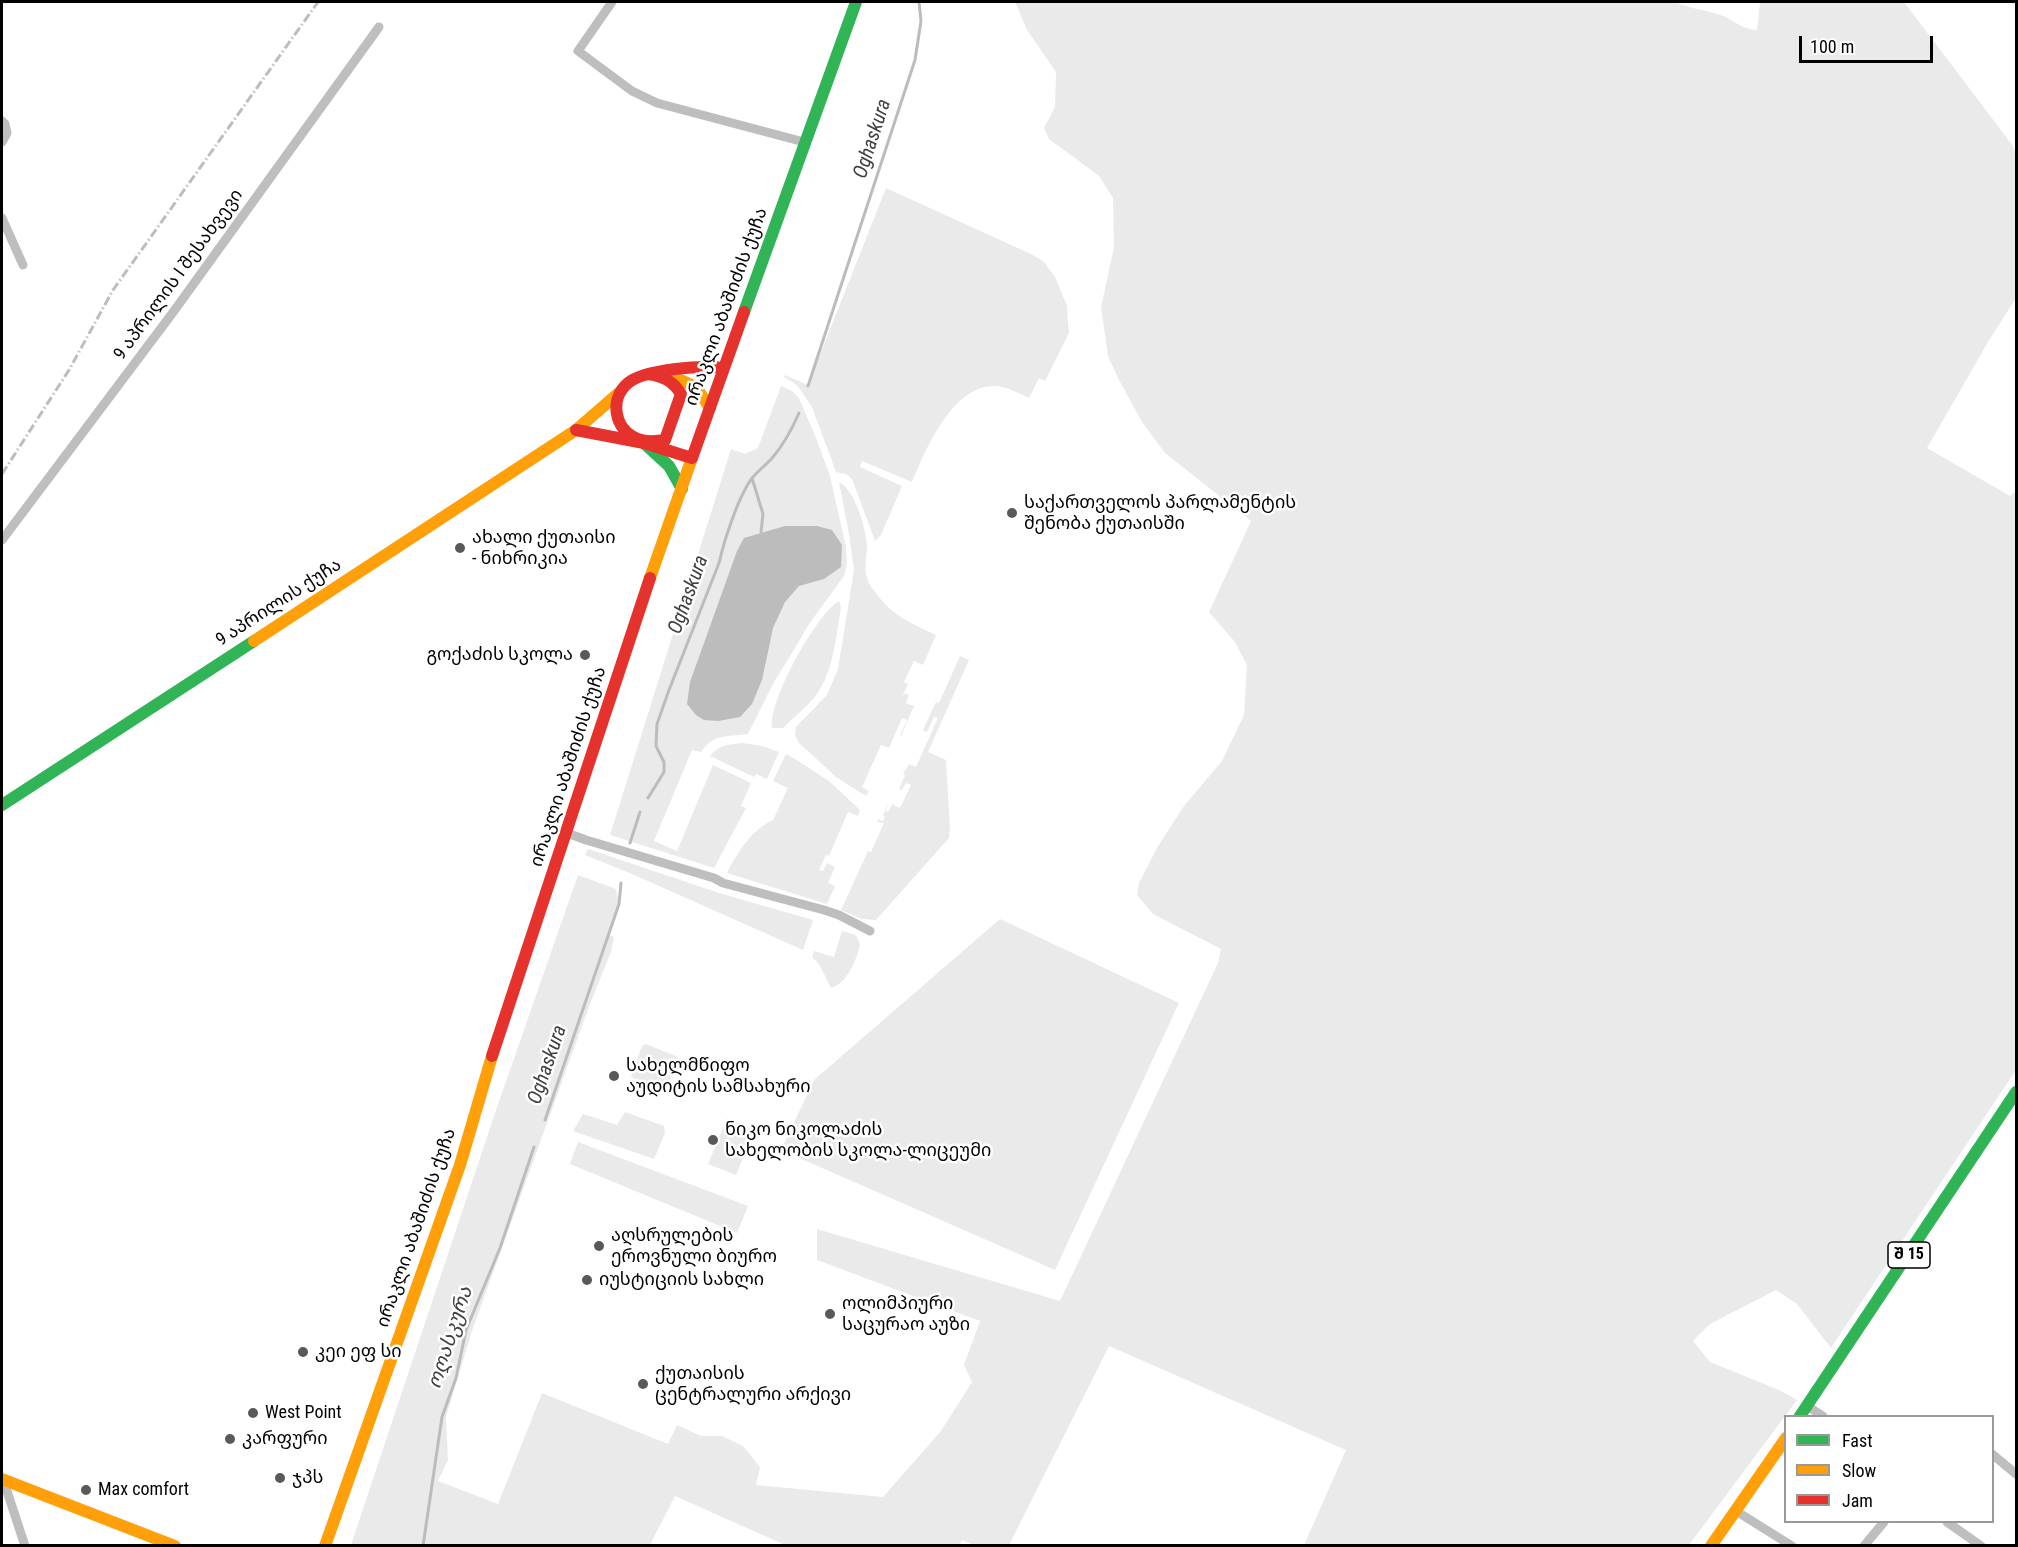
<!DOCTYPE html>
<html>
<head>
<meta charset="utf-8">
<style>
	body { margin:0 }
	#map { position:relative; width:2018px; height:1547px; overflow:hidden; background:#fff; font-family:"Roboto Condensed",sans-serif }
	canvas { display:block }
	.frame { position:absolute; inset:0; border:3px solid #000; pointer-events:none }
	.legend { position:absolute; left:1784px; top:1415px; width:210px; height:108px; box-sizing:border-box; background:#fff; border:2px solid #999; margin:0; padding:8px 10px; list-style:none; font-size:18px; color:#000 }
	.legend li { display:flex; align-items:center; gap:12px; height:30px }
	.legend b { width:30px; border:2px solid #999 }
	.scale { position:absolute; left:1799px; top:36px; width:134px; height:27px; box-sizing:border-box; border:3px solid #000; border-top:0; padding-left:8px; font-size:18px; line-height:21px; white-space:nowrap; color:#000; -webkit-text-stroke:4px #fff; paint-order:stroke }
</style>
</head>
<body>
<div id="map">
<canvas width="2018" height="1547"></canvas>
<div class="frame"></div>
<ul class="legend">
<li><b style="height:8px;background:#30b455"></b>Fast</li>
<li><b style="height:8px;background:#ff9f0a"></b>Slow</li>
<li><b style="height:8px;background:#e5322d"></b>Jam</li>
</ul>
<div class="scale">100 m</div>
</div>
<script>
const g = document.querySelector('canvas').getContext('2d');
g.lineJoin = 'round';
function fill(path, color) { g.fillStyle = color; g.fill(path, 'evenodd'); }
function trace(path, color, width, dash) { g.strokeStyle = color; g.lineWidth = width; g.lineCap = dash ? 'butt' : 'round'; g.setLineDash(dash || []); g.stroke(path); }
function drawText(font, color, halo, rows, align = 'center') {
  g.font = font + ' "Roboto Condensed","Noto Sans Georgian",sans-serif'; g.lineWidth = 5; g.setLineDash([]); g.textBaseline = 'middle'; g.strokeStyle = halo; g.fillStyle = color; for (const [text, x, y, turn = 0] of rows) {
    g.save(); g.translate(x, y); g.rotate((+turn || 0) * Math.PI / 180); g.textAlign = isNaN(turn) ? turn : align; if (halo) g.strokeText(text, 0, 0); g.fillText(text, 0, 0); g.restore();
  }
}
fill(new Path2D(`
	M1015,2H1674C1689,8 1705,10 1721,15C1734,20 1743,30 1757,30L1760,2H1904L2013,146L2016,155V298L1988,342L1927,448L2010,496L2016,491V1070L1831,1348L1797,1304L1776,1290L1710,1324L1693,1341L1710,1362L1779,1390L1797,1400L1689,1545H1304L1346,1450L1109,1346L1009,1545H974L962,1540L959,1546L785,1545L675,1496L650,1545H351L496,1110L578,875L616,889L619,904L609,935L614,937L611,952L590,1004L472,1331L446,1417L448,1460L438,1481L498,1504L542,1393L668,1444L677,1425L701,1436H722L743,1446L760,1467L756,1485L883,1497L941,1431L972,1382L964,1365L980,1321L817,1260V1229L1060,1301L1218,963L1221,949L1153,914L1137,895L1139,883L1158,846L1184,806L1222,761L1244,715L1247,665L1235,642L1209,612L1251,521L1165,453L1142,422L1118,378L1108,356L1101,307L1114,247L1113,198L1099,176L1049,139L1044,128L1055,107L1056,72L1027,30Z
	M886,188L1033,255L1044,262L1055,277L1067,306L1068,322L1069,333L1045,381L1039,378L1029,398C1018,393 1006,386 994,386C952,386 926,449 912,482L862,461L860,467L902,486L881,535L875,541L852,479L846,474L836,472L812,407L797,385L784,377L785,375L808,385Z
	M781,386L792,391L799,398L816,438L830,476L846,547L847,564L844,576L809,624L795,648L773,684L748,734C727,737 714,733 701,752L692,750L654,841L677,851L713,765L751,783L741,806L746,808L714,868L610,835L731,449L745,454L758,448Z
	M839,482C855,489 867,531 867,548C866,559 864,570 868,581C869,585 873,589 876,593C892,616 911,623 936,635L923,665L914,661L904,682L908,684L901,700L905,693L909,695L906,703L914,706L901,736L900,735L907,720L902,718L889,748L881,745L862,787L869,791L866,796L836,777L798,742L795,734L796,727L827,695L838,669L854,570L849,534Z
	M839,601L841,607C836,636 834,669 817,694C808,706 794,717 783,728H772C768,702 816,614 839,601Z
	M960,656L969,660L928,752L946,760L950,827L949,838L876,920L862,919L841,910L868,851L871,852L884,823L877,822L878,819L883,821L885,817L883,816L888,803L886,811L888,812L893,803L894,806L900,808L911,785L906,783L902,790L899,789L905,775L903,774L909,764L916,767L938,718L934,717L927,732L923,730L936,702L939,703Z
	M743,743L762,746L779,752L767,779L756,774L754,777L710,756C719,745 729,744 743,743Z
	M787,754L829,781L860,810L858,816L848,812L829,856L826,855L819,870L823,871L827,863L835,867L828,883L835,886L827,904L727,873C737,853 752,829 773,820L788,788L773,781L785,756Z
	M588,849L719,893L813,920L803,950L632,874L585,855Z
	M1000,919L1179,1003L1055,1270L781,1150L814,1080Z
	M842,931L856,935L860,944C857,959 847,984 831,988L819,964L812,957L814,951L834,957Z
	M646,1044L676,1056L679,1060L666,1090L631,1077L642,1046Z
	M625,1112L664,1126L665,1133L654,1159L573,1131L583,1114L617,1125Z
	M727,1118L755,1129L736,1175L708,1164Z
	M578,1142L748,1206L737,1233L570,1164Z`), '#eaeaea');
fill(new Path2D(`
	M785,526H817L832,530L842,545L841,567L824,579L799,586L785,602L773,628L762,680L752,704L740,717L718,721L704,720L696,715L687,704L690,682L737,551L744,538Z`), '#bcbcbc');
trace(new Path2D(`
	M808,386L915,60L921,21L919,2
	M752,478L763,514L761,532
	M648,798L664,772V762L656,746L657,724L669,690L719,563C724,541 739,494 753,477C759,470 767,464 773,457C784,444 792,429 799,413
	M630,843L640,812
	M545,1120L619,904L621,883
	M423,1546L442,1417L456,1378L466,1330L500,1248L534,1147`), '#bcbcbc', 3);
trace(new Path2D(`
	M612,2L578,51L632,91L657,103L804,142
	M2,121L5,124L7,133L2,142
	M2,218L23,265
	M2,540L174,311L379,27
	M567,833L586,840L714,878L723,883L824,910L839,915L870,931
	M1807,1406L1823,1416
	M1992,1454L2016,1474
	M3,1479L25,1546
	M1736,1511L1792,1546
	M1947,1522L1981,1546
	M1864,1546L1884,1522`), '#bebebe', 9);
trace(new Path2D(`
	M744,312L856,2
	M645,444L669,466L682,489
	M2,805L254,641
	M1800,1416L2016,1092`), '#30b455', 12);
trace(new Path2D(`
	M669,375L696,387L710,408
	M650,578L692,458
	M254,641L576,430L621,391
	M2,1479L175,1546
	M325,1546L460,1165L492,1056
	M1711,1546L1786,1438`), '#ff9f0a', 12);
trace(new Path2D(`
	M648,374C663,376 673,381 681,394L665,440C656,441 647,443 638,439C614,430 609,399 628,383C645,369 702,365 723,368
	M576,430L644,443L692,458L744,312
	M492,1056L650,578`), '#e5322d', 12);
trace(new Path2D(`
	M2,474L69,370L113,290L318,2`), '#bdbdbd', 3, [9, 3, 1.5, 3]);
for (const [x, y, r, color] of [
	[1012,513,6,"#595959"],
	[460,548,6,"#595959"],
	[585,655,6,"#595959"],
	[614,1076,6,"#595959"],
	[713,1140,6,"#595959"],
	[599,1246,6,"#595959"],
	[587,1280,6,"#595959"],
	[830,1314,6,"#595959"],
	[303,1352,6,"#595959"],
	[643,1384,6,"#595959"],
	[253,1413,6,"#595959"],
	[230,1439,6,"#595959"],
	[280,1478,6,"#595959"],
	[86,1490,6,"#595959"]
]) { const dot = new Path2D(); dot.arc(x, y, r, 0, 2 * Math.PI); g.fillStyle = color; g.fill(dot); trace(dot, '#fff', 2); }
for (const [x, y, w] of [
	[1909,1255,42]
]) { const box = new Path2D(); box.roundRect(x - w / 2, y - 13, w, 26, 4.5); g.fillStyle = '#fff'; g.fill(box); trace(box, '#000', 1.5); }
drawText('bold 16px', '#000', null, [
	["შ 15",1909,1255]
]);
drawText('18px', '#000', '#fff', [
	["9 აპრილის I შესახვევი",179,275,-54],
	["ირაკლი აბაშიძის ქუჩა",727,307,-70],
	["9 აპრილის ქუჩა",279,603,-33],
	["ირაკლი აბაშიძის ქუჩა",569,767,-72],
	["ირაკლი აბაშიძის ქუჩა",417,1228,-71]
]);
drawText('18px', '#000', '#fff', [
	["საქართველოს პარლამენტის",1024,503],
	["შენობა ქუთაისში",1024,524],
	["ახალი ქუთაისი",472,538],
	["- ნიხრიკია",472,559],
	["გოქაძის სკოლა",573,655,"right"],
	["სახელმწიფო",626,1066],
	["აუდიტის სამსახური",626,1087],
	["ნიკო ნიკოლაძის",725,1130],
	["სახელობის სკოლა-ლიცეუმი",725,1151],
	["აღსრულების",611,1236],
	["ეროვნული ბიურო",611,1257],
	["იუსტიციის სახლი",599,1280],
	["ოლიმპიური",842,1304],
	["საცურაო აუზი",842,1325],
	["კეი ეფ სი",315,1352],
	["ქუთაისის",655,1374],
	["ცენტრალური არქივი",655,1395],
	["West Point",265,1413],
	["კარფური",242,1439],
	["ჯპს",292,1478],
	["Max comfort",98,1490]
], 'left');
drawText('italic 20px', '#404040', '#fff', [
	["Oghaskura",873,139,-72],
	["Oghaskura",689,595,-70],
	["Oghaskura",548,1065,-71],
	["ოღასკურა",451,1338,-72]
]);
</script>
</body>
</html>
